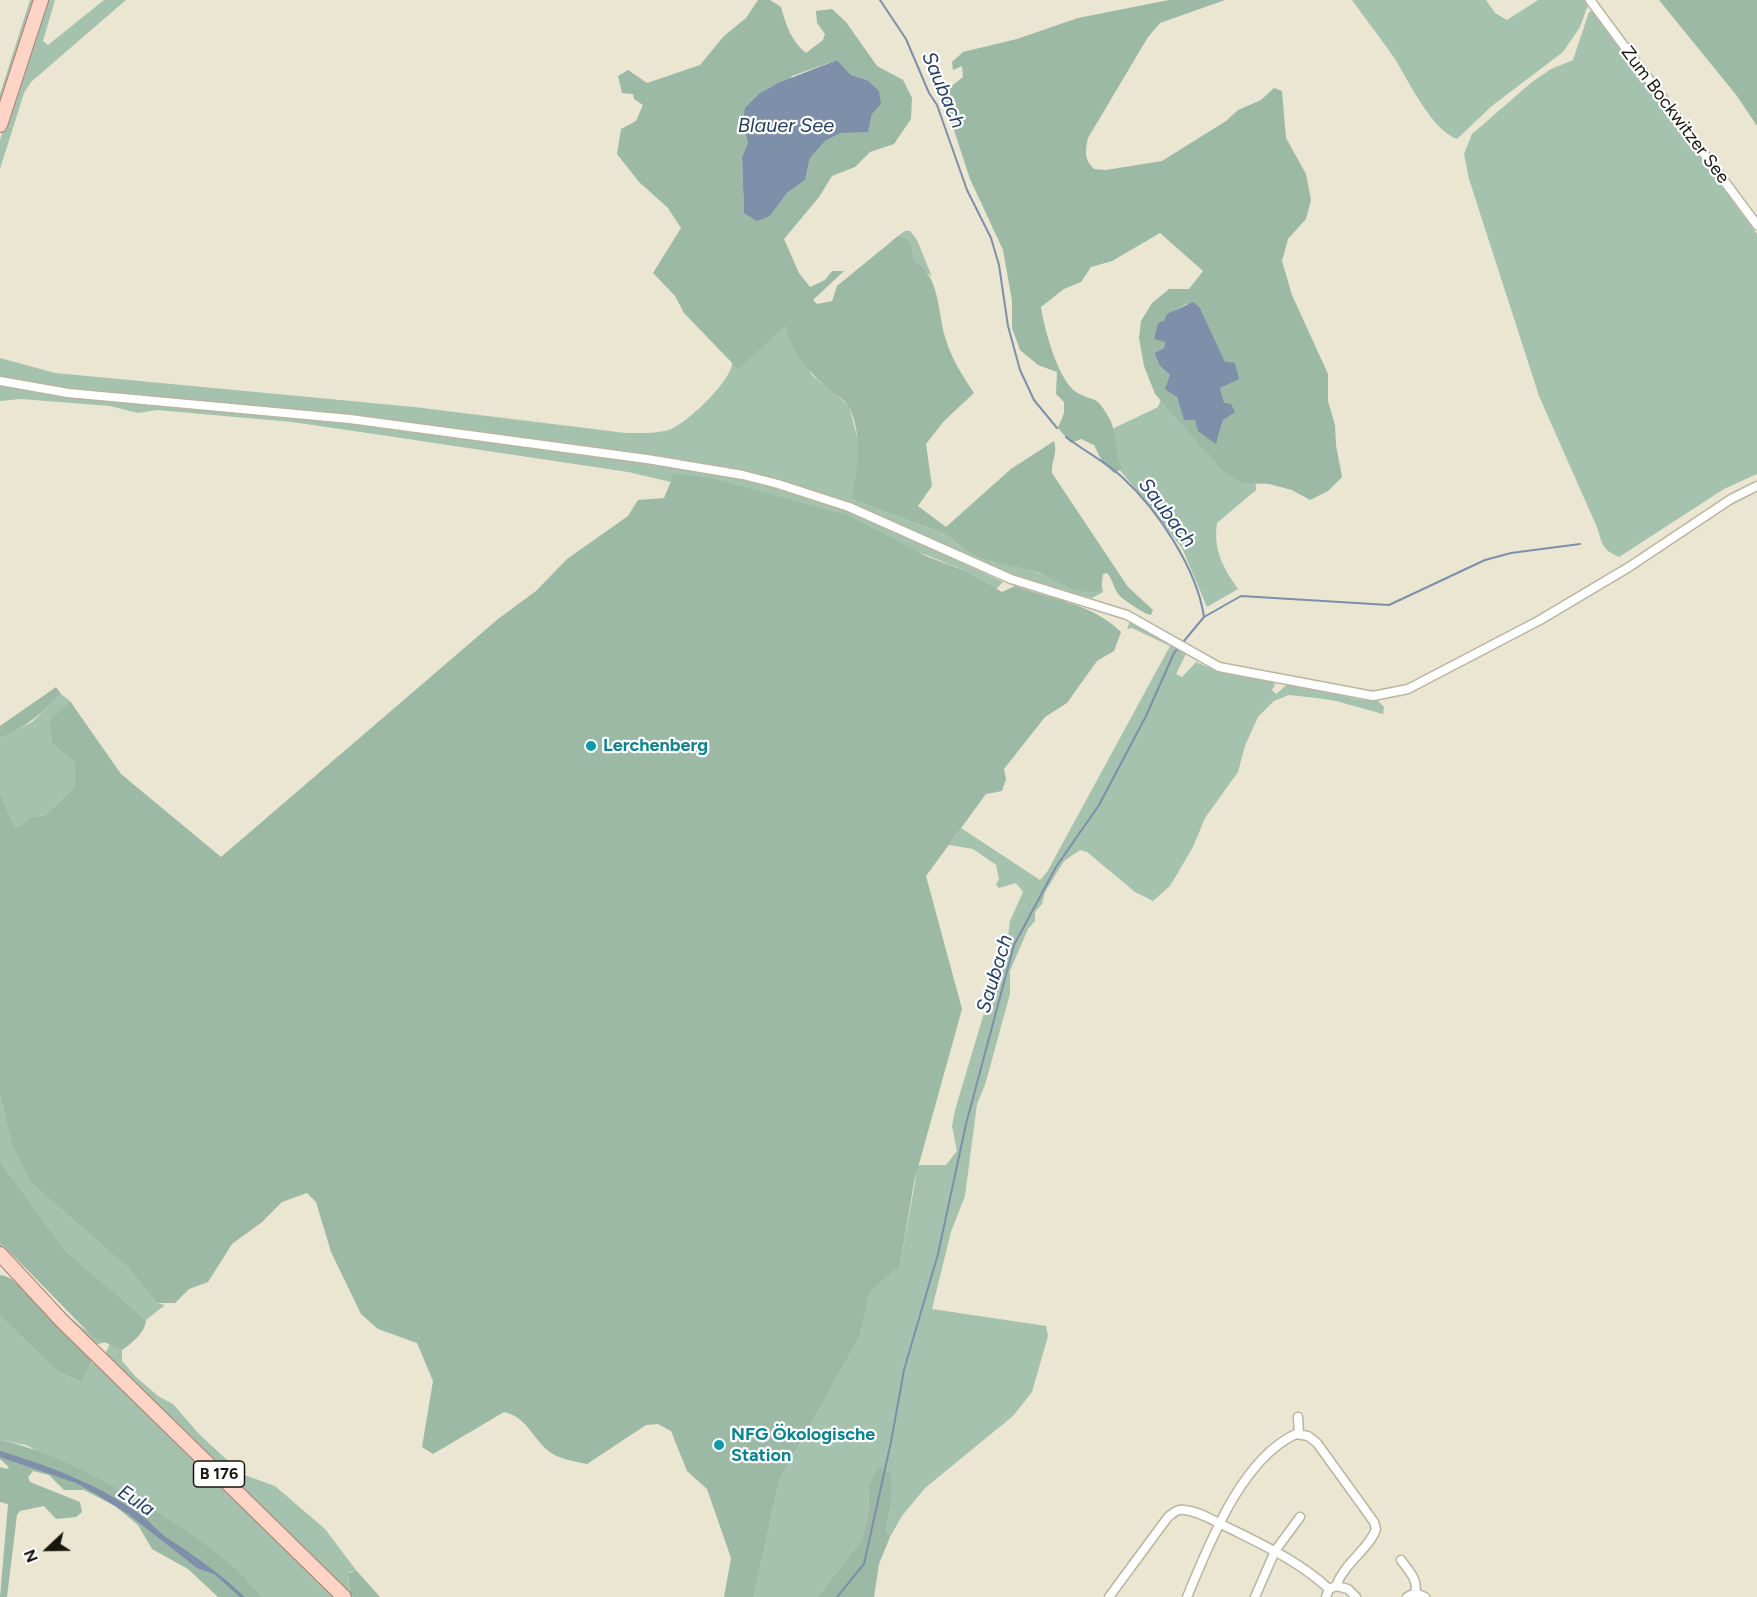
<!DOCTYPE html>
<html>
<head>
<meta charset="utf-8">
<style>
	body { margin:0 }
	#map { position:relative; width:1757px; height:1597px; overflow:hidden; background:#eae6d1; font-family:Figtree,sans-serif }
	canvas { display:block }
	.north { position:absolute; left:18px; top:1519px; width:60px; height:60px; -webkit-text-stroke:4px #fff; paint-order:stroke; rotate:248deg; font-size:16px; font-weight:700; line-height:24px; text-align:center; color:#17160e }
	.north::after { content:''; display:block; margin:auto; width:21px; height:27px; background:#17160e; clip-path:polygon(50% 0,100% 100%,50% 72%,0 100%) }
</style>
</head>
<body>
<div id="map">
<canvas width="1757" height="1597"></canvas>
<div class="north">N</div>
</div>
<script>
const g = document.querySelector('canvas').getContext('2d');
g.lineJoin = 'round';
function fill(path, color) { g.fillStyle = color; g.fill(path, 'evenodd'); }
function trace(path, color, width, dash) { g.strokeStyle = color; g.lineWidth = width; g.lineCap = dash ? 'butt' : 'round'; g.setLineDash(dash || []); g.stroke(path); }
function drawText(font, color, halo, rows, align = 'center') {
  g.font = font + ' Figtree,sans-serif'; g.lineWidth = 4.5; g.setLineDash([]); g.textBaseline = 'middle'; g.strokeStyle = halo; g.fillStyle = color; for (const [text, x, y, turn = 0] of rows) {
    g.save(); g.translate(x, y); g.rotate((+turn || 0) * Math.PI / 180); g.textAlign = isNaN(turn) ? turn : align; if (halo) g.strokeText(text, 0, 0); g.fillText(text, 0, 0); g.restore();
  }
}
fill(new Path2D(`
	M30,0H36L0,113V94Z
	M45,0H55L43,41L48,45L104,0H126L31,82L24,93L0,169V140Z
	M1352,0H1486L1495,13L1507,20L1538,0H1584L1588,5L1580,27L1563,52L1493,105L1457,139C1431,130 1408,79 1393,56C1380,37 1365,19 1352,0Z
	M1592,11L1757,234V474L1724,489L1619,557C1600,549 1603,543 1596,525L1539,396L1469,179L1464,154L1472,134L1532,82L1551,69L1573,60L1589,12Z
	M905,231H910L917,240L932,277L914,261L912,247L907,238L898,236Z
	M786,324L812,375L849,406L858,440V469L851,499L945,534L957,544L992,562L1028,569L1078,589L1102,585L1101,579L1103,592L1092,598L1054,589L996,568L850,504L780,481L350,416L73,390L0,377V358L55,373L414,407L626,433C640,433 655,434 669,430C686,424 733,380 732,362L738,368Z
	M0,385L92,399L350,422L712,472L776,486L848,510L1003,582L996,589L966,571L916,551L675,474L671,482L628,472L381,435L292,422L157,410L138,413L110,406L21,399L0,401Z
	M1165,389L1255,477L1256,490L1217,523C1213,550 1223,567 1238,589L1207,607L1182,548L1108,455L1106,432L1158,407Z
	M1130,621L1186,654L1176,674L1182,677L1196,662L1221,673L1273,681L1275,685L1272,690L1276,694L1289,683L1357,699L1378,701L1384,707L1383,714L1336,701L1317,698L1289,695L1274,701L1258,717L1245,746L1238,772L1205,818L1193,847L1170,886L1153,901L1135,892L1087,852L1080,850L1064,861L1045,892L1042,904L1035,912V921L1028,929L1010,971V994L985,1085L977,1104L965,1196L951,1232L932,1309L1046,1326L1048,1336L1032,1392L1013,1416L925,1488L902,1516L890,1537L886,1531L892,1498L869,1486L868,1516L861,1541L817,1597H754L779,1481L860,1336L870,1292L900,1266L918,1165H946L957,1151L952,1126L955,1110L984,1013L989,979L1006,952L1010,921L1023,892L1016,883L999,888L996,885L999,879L996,865L973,849L949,845L961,828L1040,880L1047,872L1170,646L1132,628L1127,629Z
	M61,694L70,701L51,721L52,744L75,762L76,786L45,815L29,818L23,826L15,827L0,793V738L32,722Z
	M0,1095L11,1143L31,1183L127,1267L157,1303L165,1305L146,1320L64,1249L0,1161Z
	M0,1242C26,1269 72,1329 106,1342L95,1345L0,1246Z
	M0,1316L57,1371L81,1382L92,1362L98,1364L337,1597H263L217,1553L177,1527L26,1445L0,1440Z
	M110,1344L122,1350V1361L136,1377L158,1396L173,1404L199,1434L242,1474L275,1486L325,1529L356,1570L350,1572L348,1579L350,1594L105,1354Z`), '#a5c2ae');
fill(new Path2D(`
	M758,0H770L781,7C786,25 791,41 806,53L823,40L825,34L817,23L816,11L832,9L846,22L877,66L903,80L912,98L911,119L894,144L870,152L855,167L832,176L819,197L784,239L799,273L810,287L825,280L832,271H844L813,300L817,304L832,301L837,286L898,236L907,238L912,247L914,261C941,276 937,313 946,340C952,360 963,376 974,393L944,421L926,444L932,486L918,506L946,527L1011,469L1054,441C1058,453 1051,461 1052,473L1128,587L1153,610L1151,615C1146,615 1122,599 1119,595C1113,588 1113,579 1107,573L1103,574L1101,590C1083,598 1056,580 1039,573C1025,567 1008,567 993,562C975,557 959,546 945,534L851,499C858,469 863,436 849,407C846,401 837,396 832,392C811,374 790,353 786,325L738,369L684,313L675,296L653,273L681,228L668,208L639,182L617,154L621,129L636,121L643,105L634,99L633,94L622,93L618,76L628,70L647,83L700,65L724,36L746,18ZM837,60L851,75L867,80L872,114L868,131L841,133L825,141L810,158L805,180L787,193L770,216L744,213L742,157L748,142L792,76Z
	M1169,0H1225L1160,23L1148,37L1088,138C1085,150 1084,160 1094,169L1106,170L1162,161L1226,121L1238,110L1261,100L1274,88L1282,91L1286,138L1306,174L1311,200L1306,219L1288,239L1282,261L1292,295L1328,374V401L1335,425L1336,445L1342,477L1328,491L1310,500L1292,490L1269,484L1243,483L1222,470L1155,394L1144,366L1139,338L1141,321L1152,303L1169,289H1189L1203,271L1160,233L1112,261L1091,267L1081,282L1064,289L1041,307C1044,328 1058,380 1076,392C1094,403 1095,393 1108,416C1118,432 1114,452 1122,469L1114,473L1103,463L1094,445L1081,439L1071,443L1058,428L1064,413V402L1056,394L1057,372L1038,365L1020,350L1012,328V301L1003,250L970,179L945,103L943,93L963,77L962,66L953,70L952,62L963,52L1017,39L1078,18ZM1187,304L1200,308L1225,363H1235L1237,373L1220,388L1221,398L1229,414L1223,420L1216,444L1195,420H1184L1170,375L1160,366L1154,353L1164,348C1171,321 1155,319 1187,304Z
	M1659,0H1757V126L1737,96Z
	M674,474L706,477L847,515L928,557L966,571L1002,592L1015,586C1051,599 1093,604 1121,632L1114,651L1097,661L1067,703L1045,717L1004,769L1006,779L1002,791L986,794L926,876L962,1009L914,1182L900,1266L870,1292L860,1336L779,1481L754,1597H724L731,1558L707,1489L687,1471L671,1431L658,1424L646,1425L587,1464C573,1461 557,1459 546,1449C531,1435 526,1417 504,1412L433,1454L422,1447L433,1381L417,1343L378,1329L361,1314L331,1252L316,1202L307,1193L282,1202L262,1222L232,1244L208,1282L189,1289L175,1303H157L127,1267L31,1183L11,1143L0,1095V793L15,827L23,825L29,818L45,815L75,787V762L52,744L50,721L70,701L121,774L221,857L498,619L536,591L567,559L628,516L638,500L664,498Z
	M56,687L61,694C42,713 25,728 0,738V726Z
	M0,1161L64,1249L146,1320C145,1333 132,1343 122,1350L93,1337L0,1242Z
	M0,1275C22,1277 50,1319 65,1335C74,1344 86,1351 92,1362L81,1382L57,1371L0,1316Z
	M0,1440C68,1454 160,1511 216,1552C233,1565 247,1582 263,1597H218L188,1569L152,1549L138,1525L115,1506L84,1490H64L49,1475L33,1471L28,1477L30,1482L80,1502L82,1512L76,1517L56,1519L44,1506L20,1511L17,1515L7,1597H0L8,1504L0,1502V1467L7,1469L9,1467L0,1459Z
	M877,1468L891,1473L892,1498L886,1531L890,1537L879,1564L874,1597H817L861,1541L868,1516L869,1486Z
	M356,1570L380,1597H353L350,1594L348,1574Z`), '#9bb9a4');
fill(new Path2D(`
	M837,60L851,75L867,80L879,91L881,104L872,114L868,132L841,133L825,141L810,158L805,180L787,193L770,216L757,221L744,213L742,157L748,142L743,122L745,108L759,94L778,83Z
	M1193,302L1200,308L1225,362L1235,363L1239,379L1220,388L1224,403L1231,404L1235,412L1223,420L1216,444L1198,431L1195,420H1184L1177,397L1165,389L1170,375L1160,366L1154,353L1164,348L1165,342L1154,339L1158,323L1164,321L1167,314Z
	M0,1451C48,1465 105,1487 145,1518C153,1525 159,1533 169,1539C196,1557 221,1574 245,1597H240L214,1574L197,1568L128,1514L94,1493L76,1483L0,1457Z`), '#7d8fa9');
trace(new Path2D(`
	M880,0L906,39L929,93L937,105L967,190L991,238L999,265L1008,326L1020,370L1034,400L1057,428
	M1066,437C1084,451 1106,462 1122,477C1158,510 1197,569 1204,617
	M837,1597L864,1564L891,1442L904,1370L938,1254L966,1124L1014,945L1056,867L1099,805L1146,716L1174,653L1204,617L1241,596L1389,605L1485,560L1511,553L1580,544`), '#7d8fa9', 2);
const street = new Path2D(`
	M1590,0L1757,225
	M0,381L68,393L350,419L647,459L743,475L778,484L849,507L1011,579L1127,615L1219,667L1373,696L1408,689L1540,620L1629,567L1731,499L1757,486
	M1298,1417L1299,1434
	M1401,1560C1408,1570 1419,1580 1415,1593
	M1109,1597L1168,1517C1173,1513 1177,1509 1184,1510C1199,1511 1214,1521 1227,1527C1263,1545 1299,1561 1329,1589
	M1187,1597C1209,1545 1241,1459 1296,1434L1308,1436L1317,1443L1374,1522L1376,1529C1370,1548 1345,1562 1336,1586
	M1255,1597L1275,1551L1300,1517
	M1326,1597L1329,1589L1336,1586L1348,1589L1356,1597
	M1407,1597L1415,1593L1425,1597`);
const primary = new Path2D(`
	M0,125L41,0
	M0,1254L62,1321L344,1597`);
trace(street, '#b9b5a0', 11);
trace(primary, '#ad7f6d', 16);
trace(street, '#fff', 8);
trace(primary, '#fed4c6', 14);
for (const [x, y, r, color] of [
	[591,746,6,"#0f9aa8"],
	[719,1445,6,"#0f9aa8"]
]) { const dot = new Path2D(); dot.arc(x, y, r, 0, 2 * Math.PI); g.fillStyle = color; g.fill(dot); trace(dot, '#fff', 2); }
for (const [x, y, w] of [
	[219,1474,51]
]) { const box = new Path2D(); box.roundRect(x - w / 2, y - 13, w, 26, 4.5); g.fillStyle = '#fff'; g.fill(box); trace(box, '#17160e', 1.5); }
drawText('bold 16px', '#17160e', null, [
	["B 176",219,1474]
]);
drawText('18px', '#17160e', '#fff', [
	["Zum Bockwitzer See",1675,115,53]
]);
drawText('bold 18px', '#0d838f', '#fff', [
	["Lerchenberg",603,746],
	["NFG Ökologische",731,1435],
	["Station",731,1456]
], 'left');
drawText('italic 20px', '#233e64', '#fff', [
	["Saubach",943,90,67],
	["Blauer See",786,126],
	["Saubach",1167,513,53],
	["Saubach",995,974,-73],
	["Eula",136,1501,34]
]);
</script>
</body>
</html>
